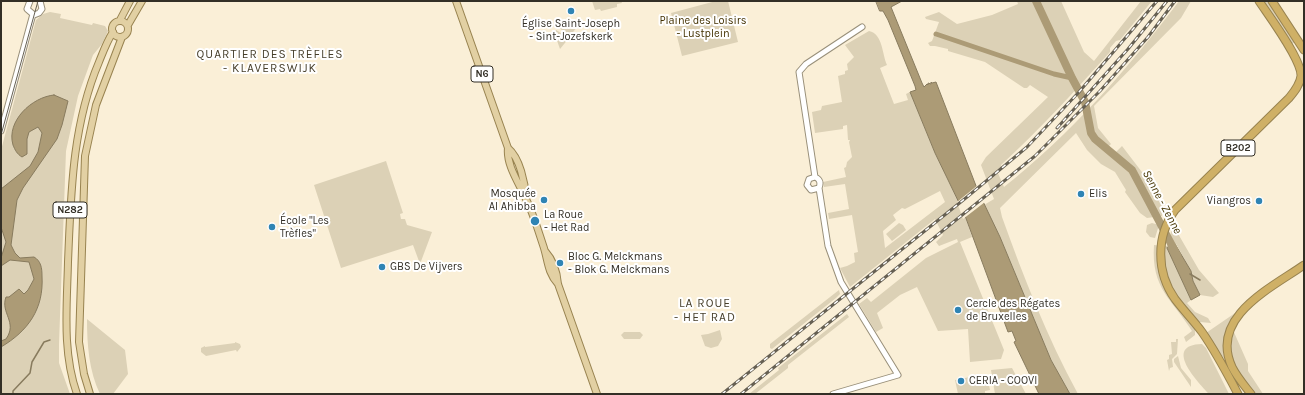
<!DOCTYPE html>
<html>
<head>
<meta charset="utf-8">
<style>
	body { margin:0 }
	#map { position:relative; width:1305px; height:395px; overflow:hidden; background:#faefd7; font-family:Karla,sans-serif }
	canvas { display:block }
	.frame { position:absolute; inset:0; border:2px solid #332f26; pointer-events:none }
</style>
</head>
<body>
<div id="map">
<canvas width="1305" height="395"></canvas>
<div class="frame"></div>
</div>
<script>
const g = document.querySelector('canvas').getContext('2d');
g.lineJoin = 'round';
function fill(path, color) { g.fillStyle = color; g.fill(path, 'evenodd'); }
function trace(path, color, width, dash) { g.strokeStyle = color; g.lineWidth = width; g.lineCap = dash ? 'butt' : 'round'; g.setLineDash(dash || []); g.stroke(path); }
function drawText(font, color, halo, rows, align = 'center') {
  g.font = font + ' Karla,sans-serif'; g.lineWidth = 4; g.setLineDash([]); g.textBaseline = 'middle'; g.strokeStyle = halo; g.fillStyle = color; for (const [text, x, y, turn = 0] of rows) {
    g.save(); g.translate(x, y); g.rotate((+turn || 0) * Math.PI / 180); g.textAlign = isNaN(turn) ? turn : align; if (halo) g.strokeText(text, 0, 0); g.fillText(text, 0, 0); g.restore();
  }
}
fill(new Path2D(`
	M592,1H621L622,3L617,4V7L601,11L600,9L595,10Z
	M716,1H728L738,42L682,56L671,13Z
	M1017,1H1061L1084,52L1094,61L1141,1H1152L1120,40L1116,41L1110,48V52C1075,91 1040,129 1001,165V168L997,171L1004,187C1071,134 1127,70 1179,1H1191L1181,18L1094,106L1098,128L1111,144L1107,148L1115,153L1122,146L1145,176L1164,208L1162,210V216L1147,218L1140,213L1125,192L1126,190L1115,172L1101,164L1087,150L1076,133L1000,208L1002,217C1024,278 1047,337 1078,394H1070L1051,360L1000,237L984,205L994,199L981,165L986,157L1048,97L1030,85L1027,88H1024L985,62L948,51V49L935,46H930L928,43L932,41L939,22L926,19L925,17L939,12L957,24L992,15L1018,4Z
	M1263,1H1268L1295,40L1294,43L1290,44Z
	M50,12L61,14L60,18L92,25L93,23L105,26L108,31L102,44L93,55L78,96L66,151L59,344V363L70,394H1V150L36,20L43,14Z
	M577,24V27L570,36L559,28Z
	M556,30L569,38L560,49L554,32Z
	M869,31C883,34 882,54 887,65L880,68L894,104L908,100L906,94L910,92L935,153L964,213L972,237L960,242L1004,350L1001,359L970,362L968,329L938,331L917,287L900,295L877,313L883,328L876,332L859,304L867,298L871,302L926,258L958,242L957,239L939,246L936,242L943,235L935,219L850,287L840,268L847,266L855,262L854,253L858,252L852,215L829,219L828,213L849,209L845,184L824,187L823,182L846,177L844,168L846,167L847,162L852,157L849,142L850,140H848L847,125L843,126V129L815,133L812,112L821,110L822,106L842,102L838,76L845,74V71L848,70L847,64L854,57L845,45ZM940,191L945,202L885,248L883,231L896,220L893,215L902,208L905,209Z
	M386,161L403,213L400,214L401,219H405L407,225L432,232L420,264L413,245L341,268L314,185Z
	M899,223L903,225L906,230L892,241L886,234Z
	M1152,223L1159,225L1155,238L1150,237L1146,232L1147,225Z
	M1173,225L1199,270L1219,293L1213,297L1200,295L1193,281L1191,271L1176,244L1167,248L1191,300L1187,303L1195,312L1208,318L1211,323L1200,322L1195,327V335L1186,342L1184,337L1192,331C1172,299 1151,289 1154,245L1167,246Z
	M839,290L840,294L836,298L772,349L770,348V344Z
	M1238,311L1233,330L1248,364V371L1263,394H1256L1237,371L1232,359L1225,360L1206,333Z
	M847,314L849,317L788,365V368L755,394H749L779,370L778,368Z
	M87,319L125,350L128,374L113,394H100C89,371 87,345 87,319Z
	M720,330L722,339L718,346L711,348L705,346L701,335L708,334Z
	M624,332H640L643,335L640,339H624L621,335Z
	M1176,339H1178L1177,354L1172,359L1173,367L1170,368L1169,371L1167,360L1169,359V355L1172,354L1171,342H1176Z
	M235,342L240,344L241,347L237,352L236,350L206,356L201,352V348L205,346V347L235,343Z
	M1202,344L1206,348L1229,394H1209C1198,382 1162,345 1202,344Z
	M1178,356L1181,368L1191,380V387L1174,362V359Z
	M1012,368L1026,394H995L991,370Z
	M975,376H987L990,390L985,391V394H958L955,380Z`), '#dcd1b6');
const water = new Path2D(`
	M876,1H902L891,7L922,83L924,87L927,84L928,85V83L931,84V82L932,83L936,82L978,191L1000,237L1051,360L1070,394H1039L1014,342L1016,341L1012,331L1008,332L964,213L935,153L910,92L916,90L915,86L888,20L883,11H880Z
	M54,95L68,101L62,125L57,139L23,188L17,200L11,245L15,253L20,258L34,257C41,261 42,268 42,276C44,309 28,331 1,347V341L6,339C18,322 0,313 6,297H9L19,289L24,294L28,290L34,279L29,262L10,260L1,266V258L6,242L1,227V189L30,166L38,152L42,133L38,127L29,132L27,139V154L22,157C17,154 15,150 13,145C6,121 32,97 54,95Z
	M1175,244L1191,271L1193,281L1200,295L1191,300L1167,248Z`);
fill(water, '#ac9b76');
trace(water, '#887b5e', 1);
fill(new Path2D(`
	M978,185L985,202L963,219L957,202Z`), '#faefd7');
trace(new Path2D(`
	M1190,274L1200,280
	M13,394V391L30,373L32,362L44,342L50,340`), '#887b5e', 1.5);
trace(new Path2D(`
	M936,34L1054,74L1072,78`), '#ac9b76', 5);
trace(new Path2D(`
	M1036,1L1072,78L1085,102L1091,133L1095,139L1132,170L1177,255`), '#ac9b76', 8);
const minor = new Path2D(`
	M30,1L27,9L34,15L39,13L42,9L40,1
	M1,131L33,14
	M815,177C820,179 821,183 819,188L828,246L841,282L898,375L833,394
	M815,177L799,72L806,64L862,27
	M815,177L809,179L807,185L811,190L819,188`);
const major = new Path2D(`
	M456,1L508,148C520,158 525,183 526,198
	M120,20L130,1
	M112 29a8 8 0 1 1 16 0a8 8 0 1 1-16 0Z
	M128,25L142,1
	M508,148C506,165 519,183 526,199C533,213 538,230 543,245C548,259 547,272 558,284
	M545,251C554,261 557,272 558,284L597,394
	M77,394C62,352 67,306 68,262C71,193 72,126 99,62C103,52 107,41 113,32
	M90,394L84,374L79,342L85,156L96,105L122,37`);
const highway = new Path2D(`
	M1272,1L1304,50
	M1238,394C1227,373 1216,352 1202,332C1194,321 1184,311 1175,299C1156,272 1156,236 1175,210L1289,98C1294,92 1300,85 1301,76C1302,60 1269,16 1259,1
	M1251,394C1244,385 1237,377 1232,367C1209,317 1271,288 1304,265`);
trace(minor, '#988f79', 7);
trace(major, '#988350', 8);
trace(highway, '#988350', 9);
trace(minor, '#fff', 5);
trace(major, '#e2d0a3', 6);
trace(highway, '#cfb066', 7);
trace(new Path2D(`
	M1,135L38,1`), '#666053', 1);
const rail = new Path2D(`
	M1057,128L1128,49L1167,1
	M722,394L967,197L1027,147L1079,92L1157,1
	M741,394L1035,156L1100,91L1148,37L1175,1`);
trace(rail, '#666053', 3);
trace(rail, '#fff', 1.5, [4.5]);
for (const [x, y, r, color] of [
	[571,11,4,"#2f84b4"],
	[1081,194,4,"#2f84b4"],
	[544,200,4,"#2f84b4"],
	[1259,201,4,"#2f84b4"],
	[535,221,5,"#2f84b4"],
	[272,227,4,"#2f84b4"],
	[560,263,4,"#2f84b4"],
	[382,267,4,"#2f84b4"],
	[958,310,4,"#2f84b4"],
	[961,381,4,"#2f84b4"]
]) { const dot = new Path2D(); dot.arc(x, y, r, 0, 2 * Math.PI); g.fillStyle = color; g.fill(dot); trace(dot, '#fff', 1.5); }
for (const [x, y, w] of [
	[482,74,22],
	[1238,148,34],
	[70,210,34]
]) { const box = new Path2D(); box.roundRect(x - w / 2, y - 8, w, 16, 3); g.fillStyle = '#fff'; g.fill(box); trace(box, '#332f26', 1); }
drawText('bold 10px', '#332f26', null, [
	["N6",482,74],
	["B202",1238,148],
	["N282",70,210]
]);
drawText('11px', '#433100', '#fff', [
	["Plaine des Loisirs",703,21],
	["- Lustplein",703,34]
]);
drawText('11px', '#332f26', '#fff', [
	["Église Saint-Joseph",571,24,"center"],
	["- Sint-Jozefskerk",571,37,"center"],
	["Mosquée",536,194,"right"],
	["Al Ahibba",536,207,"right"],
	["Elis",1089,194],
	["Viangros",1251,201,"right"],
	["La Roue",544,215],
	["- Het Rad",544,228],
	["École \"Les",280,221],
	["Trèfles\"",280,234],
	["Bloc G. Melckmans",568,257],
	["- Blok G. Melckmans",568,270],
	["GBS De Vijvers",390,267],
	["Cercle des Régates",966,304],
	["de Bruxelles",966,317],
	["CERIA - COOVI",969,381]
], 'left');
g.letterSpacing = '1px';
drawText('12px', '#463e2a', '#fff', [
	["QUARTIER DES TRÈFLES",270,55],
	["- KLAVERSWIJK",270,69],
	["LA ROUE",705,304],
	["- HET RAD",705,318]
]);
g.letterSpacing = '0px';
drawText('italic 12px', '#4b3a08', '#fff', [
	["Senne - Zenne",1162,202,62]
]);
</script>
</body>
</html>
